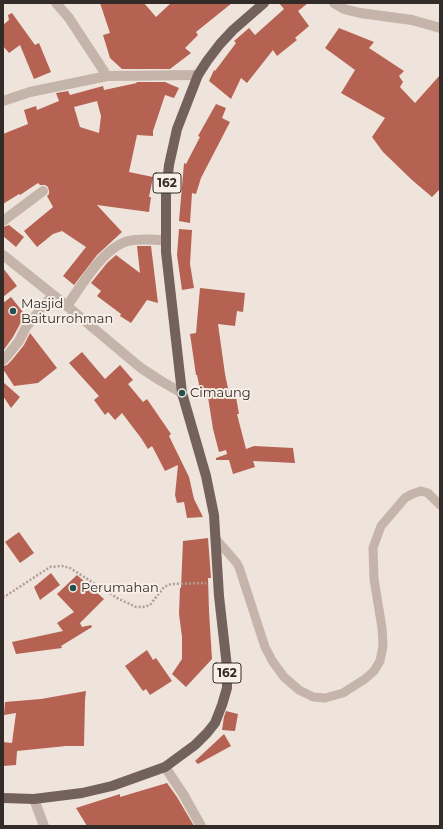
<!DOCTYPE html>
<html>
<head>
<meta charset="utf-8">
<style>
	body { margin:0 }
	#map { position:relative; width:443px; height:829px; overflow:hidden; background:#eee4dc; font-family:Montserrat,sans-serif }
	canvas { display:block }
	.frame { position:absolute; inset:0; border:4px solid #332b28; pointer-events:none }
</style>
</head>
<body>
<div id="map">
<canvas width="443" height="829"></canvas>
<div class="frame"></div>
</div>
<script>
const g = document.querySelector('canvas').getContext('2d');
g.lineJoin = 'round';
function fill(path, color) { g.fillStyle = color; g.fill(path, 'evenodd'); }
function trace(path, color, width, dash) { g.strokeStyle = color; g.lineWidth = width; g.lineCap = dash ? 'butt' : 'round'; g.setLineDash(dash || []); g.stroke(path); }
function drawText(font, color, halo, rows, align = 'center') {
  g.font = font + ' Montserrat,sans-serif'; g.lineWidth = 4; g.setLineDash([]); g.textBaseline = 'middle'; g.strokeStyle = halo; g.fillStyle = color; for (const [text, x, y, turn = 0] of rows) {
    g.save(); g.translate(x, y); g.rotate((+turn || 0) * Math.PI / 180); g.textAlign = isNaN(turn) ? turn : align; if (halo) g.strokeText(text, 0, 0); g.fillText(text, 0, 0); g.restore();
  }
}
fill(new Path2D(`
	M100,3H144L156,17L171,3H232L196,32L198,35L185,48L191,53L170,69H122L110,58L103,35L110,33Z
	M279,3H308L298,11L309,26L295,38L297,40L277,56L273,50L247,83L241,78L231,99L209,81L214,70L215,71L236,43L234,41L249,28L255,35L284,9Z
	M12,13L35,45L39,43L51,72L34,79L20,45L9,53L3,46V25L9,20L8,15Z
	M339,28L374,42L369,48L404,71L399,76L403,82L400,87L415,103L440,75V189L432,197L412,180L383,152L372,137L385,118L341,93L355,70L325,48Z
	M136,82H165L179,88L174,98L165,95L153,131V136L137,135L129,172L153,177L149,197H151L149,212L97,205L122,232L97,255L74,285L63,276L86,247L62,231L53,234L37,247L24,231L53,207L47,196L49,194V191L48,187L45,185H40L38,183L20,195L19,194L3,204V134L28,124L24,110L36,106L37,110L59,101L56,93L68,91L70,95L103,86L104,90L137,83ZM97,101L101,116L99,133L80,127L74,107Z
	M216,104L226,108L222,118L230,122L201,178L196,194L192,193L190,223L179,221L184,163L186,164L200,137L198,136Z
	M9,225L24,237L16,247L3,236V227Z
	M179,229L192,230L190,264L194,288L182,290L177,255Z
	M137,246H151L158,303L147,300L131,323L120,316L121,314L97,296L101,291L91,283L107,263L116,255L140,273Z
	M3,268L17,286L3,297Z
	M200,288L245,293L243,312L237,311L235,326L218,324L225,374L230,398L236,397L239,414H237L246,449L254,446L293,448L295,463L253,461L255,467L233,474L229,460H216V458L227,454L226,450L219,452L213,429L208,397L202,398L197,375H196L190,334L196,333Z
	M11,297L26,316L20,324L13,337L3,351V303Z
	M30,333L57,368L38,383L14,386L3,369V366L7,365L12,360L24,345Z
	M82,352L105,379L120,365L133,380L128,384L143,402L147,399L171,434L169,436L189,477L194,499L203,517L187,518L184,502L177,503L175,495L178,465L165,471L152,446L148,449L141,438L122,413L115,420L108,412L105,415L94,400L99,396L69,363Z
	M3,382L20,397L11,408L3,396Z
	M19,532L34,553L20,563L5,542Z
	M208,538L211,578H208L209,611L212,659L186,687L172,674L182,659V637L179,614L180,588H181L183,541Z
	M51,573L60,585L40,600L34,587Z
	M77,575L104,599L80,623L82,627L91,625L92,627L61,646L62,648L16,654L12,642L63,631L57,623L74,612L57,594Z
	M147,650L153,660L156,658L172,681L150,695L146,689L143,691L125,666Z
	M86,691L85,700L84,746H66L17,751L16,765L3,766V742L12,743L16,713L4,715L5,702L41,699Z
	M226,711L238,714L235,731L222,730L224,717Z
	M224,734L231,746L198,764L195,761Z
	M167,783L177,797L194,826H87L76,808L120,794V797Z`), '#b66252');
trace(new Path2D(`
	M3,596L4,597L50,567L62,566L70,568L117,598L136,607H143L150,605L164,587L171,584L206,583`), '#b19e94', 2.5, [2, 2]);
trace(new Path2D(`
	M215,538L236,562L239,567L265,647L273,662L284,677L299,690L313,697L325,698L343,693L365,679L374,671L380,661L383,646L382,628L374,579L373,548L381,526L405,498L412,494L421,491L428,493L440,505`), '#c5b4aa', 9);
trace(new Path2D(`
	M56,3L69,18L107,76
	M334,3L344,9L360,13L412,20L440,28
	M3,101L30,92L107,76L198,75
	M3,221L43,191
	M67,306C81,286 104,247 128,241C140,238 154,240 166,240
	M3,360L7,356L19,341L26,327L53,295
	M165,767L183,794L201,826
	M34,799L44,826`), '#c5b4aa', 10);
trace(new Path2D(`
	M3,255L67,306L141,368L161,381L182,393`), '#c5b4aa', 10);
trace(new Path2D(`
	M3,798L34,799L82,793L112,786L165,767L195,745L207,733L215,723L222,705L227,688V667L219,596L214,515L206,476L182,393L166,252V195L169,165L177,129L198,75L207,61L220,44L233,30L264,3`), '#73615b', 10);
for (const [x, y, r, color] of [
	[13,311,4,"#23504f"],
	[182,393,4,"#23504f"],
	[73,588,4,"#23504f"]
]) { const dot = new Path2D(); dot.arc(x, y, r, 0, 2 * Math.PI); g.fillStyle = color; g.fill(dot); trace(dot, '#f7efe8', 1.5); }
for (const [x, y, w] of [
	[167,183,28],
	[227,673,28]
]) { const box = new Path2D(); box.roundRect(x - w / 2, y - 10, w, 20, 3); g.fillStyle = '#f7efe8'; g.fill(box); trace(box, '#332b28', 1); }
drawText('bold 12px', '#332b28', null, [
	["162",167,183],
	["162",227,673]
]);
drawText('13px', '#332b28', '#f7efe8', [
	["Masjid",21,304],
	["Baiturrohman",21,319],
	["Cimaung",190,393],
	["Perumahan",81,588]
], 'left');
</script>
</body>
</html>
